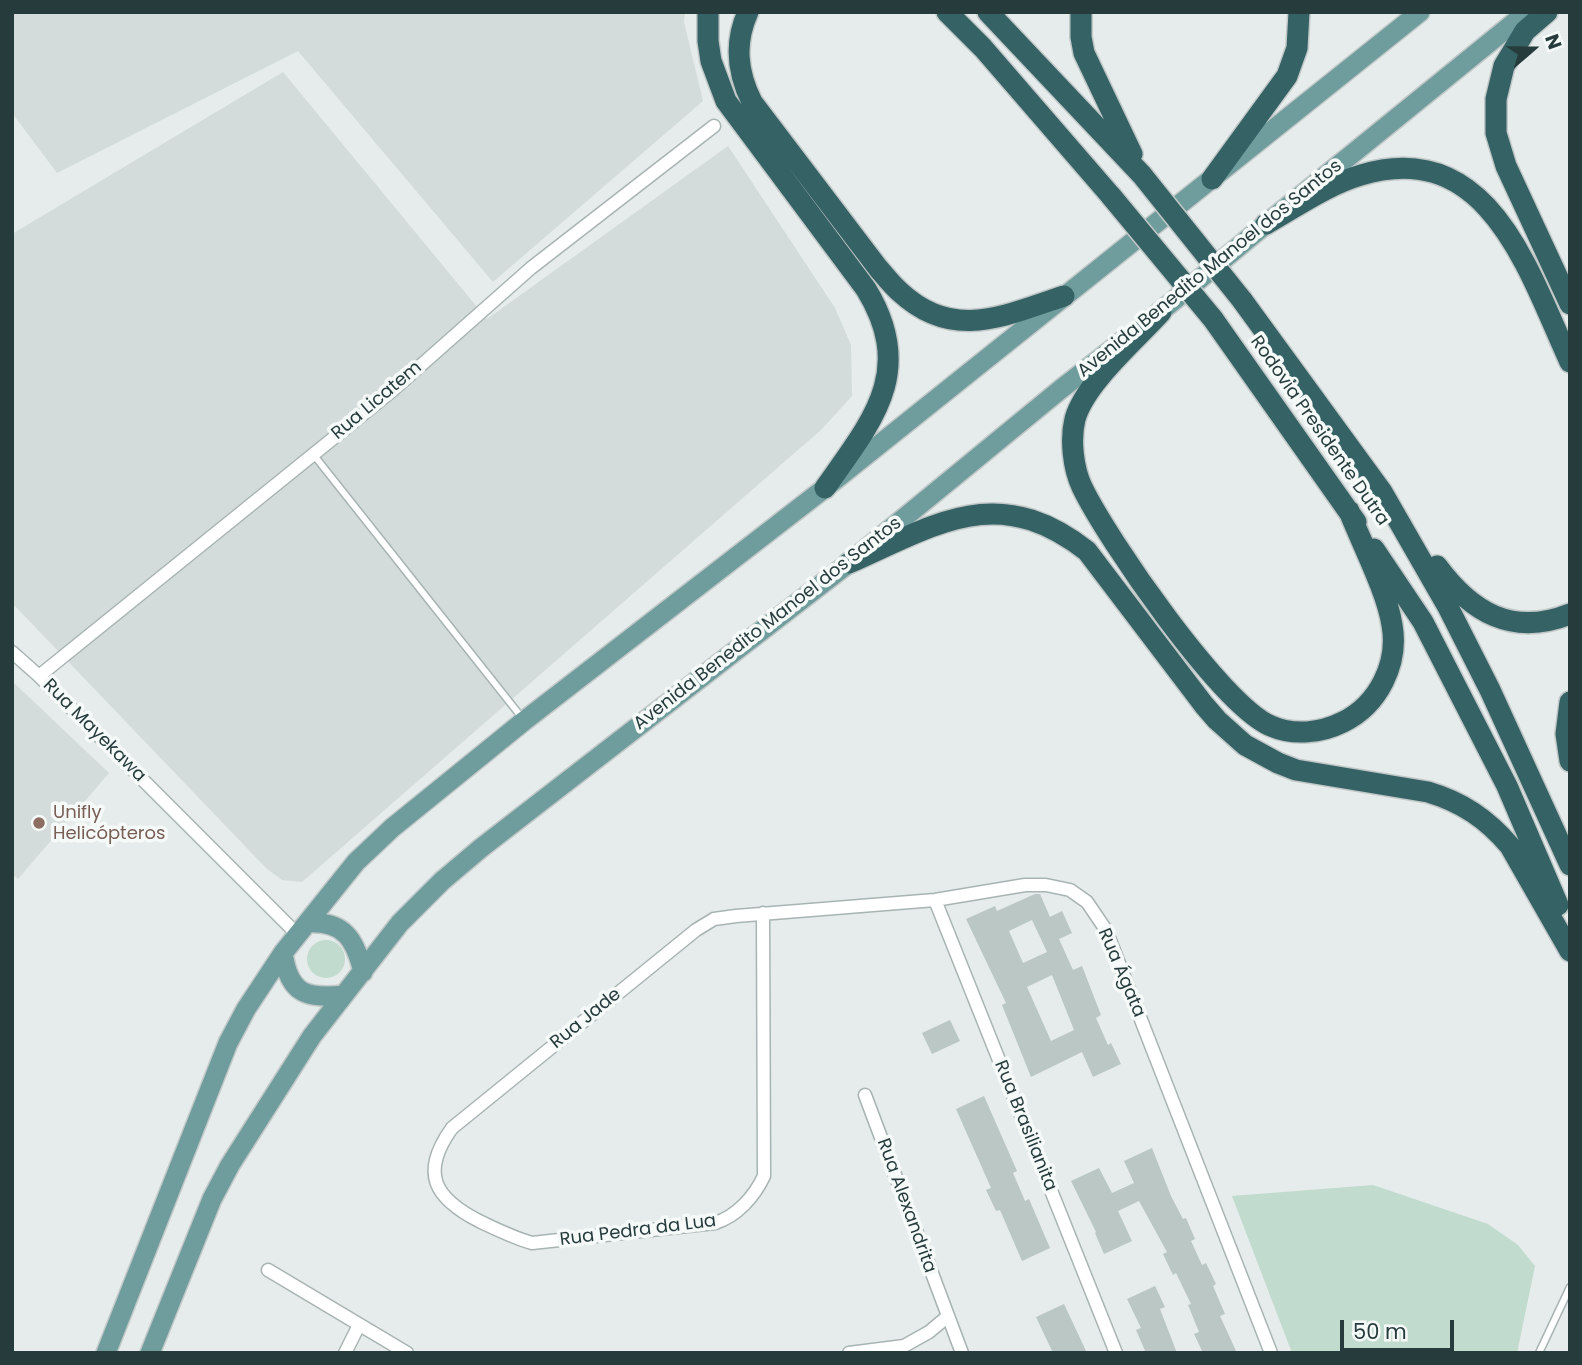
<!DOCTYPE html>
<html>
<head>
<meta charset="utf-8">
<style>
	body { margin:0 }
	#map { position:relative; width:1582px; height:1365px; overflow:hidden; background:#e5eceb; font-family:Poppins,sans-serif }
	canvas { display:block }
	.frame { position:absolute; inset:0; border:14px solid #263c3c; pointer-events:none }
	.north { position:absolute; left:1498px; top:14px; width:70px; height:70px; -webkit-text-stroke:5px #f5f9f8; paint-order:stroke; rotate:70deg; font-size:19px; font-weight:700; line-height:28px; text-align:center; color:#263c3c }
	.north::after { content:''; display:block; margin:auto; width:24px; height:32px; background:#263c3c; clip-path:polygon(50% 0,100% 100%,50% 72%,0 100%) }
	.scale { position:absolute; left:1340px; top:1320px; width:114px; height:32px; box-sizing:border-box; border:4px solid #263c3c; border-top:0; padding-left:9px; font-size:21px; line-height:24px; white-space:nowrap; color:#263c3c; -webkit-text-stroke:5px #f5f9f8; paint-order:stroke }
</style>
</head>
<body>
<div id="map">
<canvas width="1582" height="1365"></canvas>
<div class="frame"></div>
<div class="north">N</div>
<div class="scale">50 m</div>
</div>
<script>
const g = document.querySelector('canvas').getContext('2d');
g.lineJoin = 'round';
function fill(path, color) { g.fillStyle = color; g.fill(path, 'evenodd'); }
function trace(path, color, width, dash) { g.strokeStyle = color; g.lineWidth = width; g.lineCap = dash ? 'butt' : 'round'; g.setLineDash(dash || []); g.stroke(path); }
function drawText(font, color, halo, rows, align = 'center') {
  g.font = font + ' Poppins,sans-serif'; g.lineWidth = 7; g.setLineDash([]); g.textBaseline = 'middle'; g.strokeStyle = halo; g.fillStyle = color; for (const [text, x, y, turn = 0] of rows) {
    g.save(); g.translate(x, y); g.rotate((+turn || 0) * Math.PI / 180); g.textAlign = isNaN(turn) ? turn : align; if (halo) g.strokeText(text, 0, 0); g.fillText(text, 0, 0); g.restore();
  }
}
fill(new Path2D(`
	M12,12H685L684,22L703,101L493,282L298,51L57,173L12,113Z
	M283,72L487,319L728,146L835,308L851,345L852,396L822,429L302,882L282,880L266,868L12,603V234Z
	M12,681L109,773L18,879L12,874Z`), '#d3dcda');
fill(new Path2D(`
	M307 959a19 19 0 1 1 38 0a19 19 0 1 1-38 0Z
	M1373,1185L1488,1224L1518,1245L1535,1266L1517,1353H1292L1232,1196Z`), '#c1dbce');
fill(new Path2D(`
	M1035,894H1040L1050,917L1062,911L1072,933L1059,939L1073,970L1082,966L1101,1015L1096,1018L1108,1045L1111,1043L1121,1064L1093,1077L1082,1052L1031,1077L1002,1005L1006,1003L966,919L995,906L997,911ZM1032,920L1047,952L1023,963L1009,931ZM1052,975L1074,1030L1051,1041L1027,987Z
	M950,1020L960,1041L932,1054L922,1033Z
	M984,1096L1017,1171L1013,1173L1025,1201L1029,1199L1050,1248L1022,1261L1000,1210L996,1211L986,1190L991,1188L956,1109Z
	M1152,1148L1171,1196L1183,1219L1186,1218L1195,1239L1191,1241L1202,1265L1206,1263L1216,1284L1213,1286L1225,1314L1220,1316L1237,1353H1203L1194,1334L1199,1332L1188,1305L1191,1304L1176,1273L1173,1275L1163,1254L1167,1252L1139,1201L1118,1211L1132,1241L1104,1254L1095,1233L1096,1232L1071,1181L1099,1168L1112,1193L1134,1183L1124,1161Z
	M1155,1286L1165,1307L1160,1309L1177,1353H1146L1136,1330L1141,1328L1127,1299Z
	M1064,1304L1087,1353H1053L1036,1317Z`), '#bac7c5');
const lane = new Path2D(`
	M313,454L523,719
	M1539,1353L1570,1287`);
const street = new Path2D(`
	M12,652L39,676L298,935
	M39,676L393,390L531,268L714,126
	M935,900L1116,1353
	M763,913L764,1176C754,1197 737,1216 715,1223L532,1243C514,1238 498,1230 481,1222C435,1199 419,1174 452,1128L696,930L714,919L736,916L935,900L1025,885H1046L1070,890L1087,902L1106,930L1271,1353
	M865,1095L962,1353
	M268,1270L407,1353
	M345,1353L359,1325
	M849,1353L904,1346L929,1332L947,1317`);
const primary = new Path2D(`
	M1148,322L1266,224L1527,12
	M308,923C344,921 355,939 363,972
	M283,953C289,994 306,999 344,995
	M106,1353L228,1043L246,1009L283,953L356,862L392,828L524,721L825,488L1420,12
	M150,1353L212,1199L230,1165L312,1036L400,923L442,881L481,848L849,563L1061,389L1124,340`);
const highway = new Path2D(`
	M708,12V41L711,61L726,101L866,289C916,371 873,420 825,488
	M748,12C734,43 737,72 752,102L878,268C885,276 892,285 900,292C954,342 1005,315 1064,296
	M947,12L983,48L1111,196
	M988,12L1142,175
	M1081,12V37L1084,53L1132,154
	M1547,12L1525,31L1504,66L1496,99V133L1506,166L1570,304
	M1212,179L1287,76L1297,48L1299,12
	M1266,224C1296,207 1327,185 1361,175C1489,136 1529,273 1570,362
	M1242,300L1382,492L1448,607L1490,690L1570,865
	M1161,312C1136,340 1085,383 1075,419C1070,439 1073,468 1082,487C1107,539 1221,705 1271,726C1294,736 1321,733 1343,722C1378,705 1399,664 1392,625C1387,592 1362,544 1349,511
	M1213,319L1356,522
	M1374,549L1423,622L1507,786L1558,905
	M849,563C939,523 998,482 1087,551L1204,705L1217,720L1245,745L1278,763L1296,770L1428,792C1462,802 1487,819 1510,846L1570,951
	M1437,566C1471,612 1512,637 1570,614
	M1570,702L1566,734L1570,761`);
trace(lane, '#a8b4b3', 9);
trace(street, '#a8b4b3', 15);
trace(primary, '#c2c8c8', 22);
trace(highway, '#c2c8c8', 24);
trace(lane, '#fff', 6);
trace(street, '#fff', 12);
trace(primary, '#6f9c9c', 19);
trace(highway, '#356265', 21);
const highwayBridge = new Path2D(`
	M1142,175L1242,300
	M1111,196L1213,319`);
trace(highwayBridge, '#c2c8c8', 24, []);
trace(highwayBridge, '#356265', 21);
for (const [x, y, r, color] of [
	[39,823,7,"#8d6e63"]
]) { const dot = new Path2D(); dot.arc(x, y, r, 0, 2 * Math.PI); g.fillStyle = color; g.fill(dot); trace(dot, '#f5f9f8', 2.5); }
drawText('18px', '#263c3c', '#f5f9f8', [
	["Avenida Benedito Manoel dos Santos",1210,269,-39],
	["Rua Licatem",377,401,-40],
	["Rodovia Presidente Dutra",1319,431,55],
	["Avenida Benedito Manoel dos Santos",768,624,-38],
	["Rua Mayekawa",94,731,45],
	["Rua Ágata",1121,973,67],
	["Rua Jade",586,1019,-39],
	["Rua Brasilianita",1025,1126,68],
	["Rua Alexandrita",906,1206,70],
	["Rua Pedra da Lua",638,1231,-7]
]);
drawText('18px', '#785e54', '#f5f9f8', [
	["Unifly",53,813],
	["Helicópteros",53,834]
], 'left');
</script>
</body>
</html>
